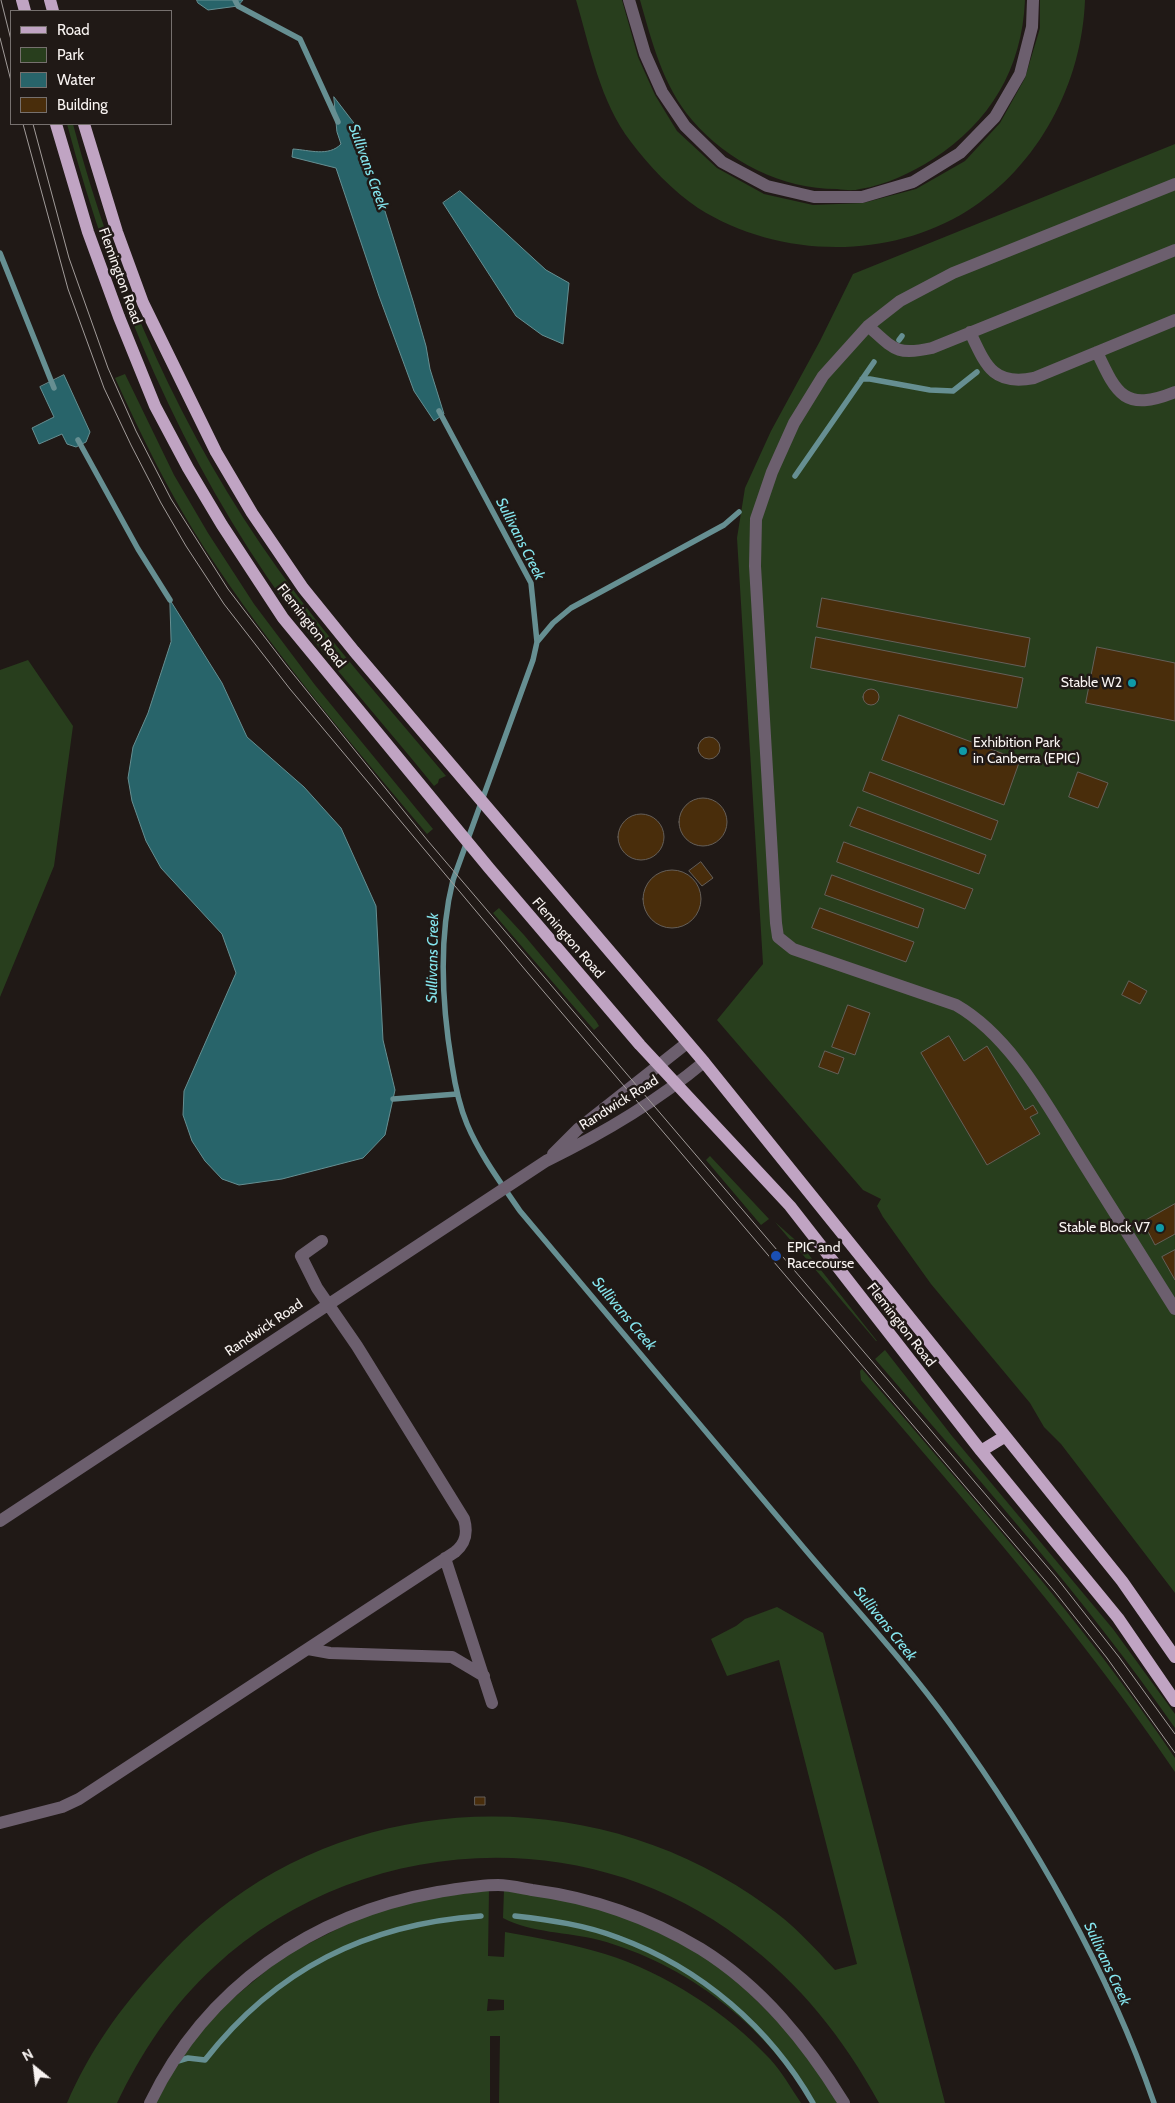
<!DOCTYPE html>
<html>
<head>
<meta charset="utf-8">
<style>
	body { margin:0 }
	#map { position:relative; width:1175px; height:2103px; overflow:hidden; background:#201916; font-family:Cabin,sans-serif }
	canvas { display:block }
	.legend { position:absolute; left:10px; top:10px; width:162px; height:115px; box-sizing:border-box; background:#201916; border:1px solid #76706e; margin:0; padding:6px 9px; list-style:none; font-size:15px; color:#f8f3f1 }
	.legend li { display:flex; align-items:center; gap:10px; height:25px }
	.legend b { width:25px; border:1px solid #76706e }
	.north { position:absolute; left:10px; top:2043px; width:50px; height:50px; -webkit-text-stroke:4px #201916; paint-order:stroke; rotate:331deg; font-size:14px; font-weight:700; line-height:20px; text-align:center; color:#f8f3f1 }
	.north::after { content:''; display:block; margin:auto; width:18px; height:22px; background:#f8f3f1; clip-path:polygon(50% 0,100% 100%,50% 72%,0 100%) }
</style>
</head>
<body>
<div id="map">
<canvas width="1175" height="2103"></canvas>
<ul class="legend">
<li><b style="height:6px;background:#c0a4c3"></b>Road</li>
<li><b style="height:14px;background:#283e1d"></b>Park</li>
<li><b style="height:14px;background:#28646a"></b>Water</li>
<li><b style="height:14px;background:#492d0b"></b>Building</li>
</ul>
<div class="north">N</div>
</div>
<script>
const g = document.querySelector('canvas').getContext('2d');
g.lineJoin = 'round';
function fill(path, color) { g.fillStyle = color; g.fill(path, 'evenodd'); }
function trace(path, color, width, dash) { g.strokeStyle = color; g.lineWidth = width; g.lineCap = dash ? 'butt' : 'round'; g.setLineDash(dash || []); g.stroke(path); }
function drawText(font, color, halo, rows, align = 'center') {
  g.font = font + ' Cabin,sans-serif'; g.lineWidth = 5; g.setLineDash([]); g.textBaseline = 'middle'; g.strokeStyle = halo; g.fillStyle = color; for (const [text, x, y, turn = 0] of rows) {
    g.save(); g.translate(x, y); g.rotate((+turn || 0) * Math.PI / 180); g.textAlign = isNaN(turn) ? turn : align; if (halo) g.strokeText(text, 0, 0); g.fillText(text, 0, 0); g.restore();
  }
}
fill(new Path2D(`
	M576,0H622L638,57L655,95L677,131L717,168L764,194L813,205L863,203L916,189L965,161L1000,123L1025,78L1040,28V0H1085C1082,83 1039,166 967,211C887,261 777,258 698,208C673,191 649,166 631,142C600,102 590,47 576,0Z
	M640,0H1025C1022,69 990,122 933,159C911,173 886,185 860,189C853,191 845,190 837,189C782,189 728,162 692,120C663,86 652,42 640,0Z
	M67,124H73C115,283 182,434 278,569C329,641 389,708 446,776L439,779L438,783L434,786C385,725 332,667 286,604C182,459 113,296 67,124Z
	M1175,144V1593L1061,1444L1044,1427L1030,1403L931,1284L883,1217L877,1206L881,1199L863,1190L717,1020L763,964L737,538L745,488L771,431L820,341L853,274Z
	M125,374L174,475L208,533L254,604L315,685L433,829L427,834C350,742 271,650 205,549C170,495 142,437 115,378Z
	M28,660L73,726L54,866L0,997V670Z
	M499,908L524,935L596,1021L599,1026L594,1030L493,913Z
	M710,1156L769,1219L761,1225L706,1160Z
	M775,1222L802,1246L877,1341H876Z
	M885,1350L952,1436L1113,1629L1175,1714V1728C1085,1598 978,1479 875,1359Z
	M862,1369C970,1496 1082,1620 1175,1758V1772C1081,1633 970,1507 861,1380L860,1371Z
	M777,1607L823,1633L945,2103H879C844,2039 800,1983 741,1939C584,1820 358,1834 214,1967C172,2005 141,2053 117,2103H67C89,2052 120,2008 158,1967C180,1943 203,1921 230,1901C388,1784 611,1791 767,1906C793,1924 814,1947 835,1970L857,1964L779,1660L727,1676L711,1639L736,1626L745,1619Z
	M489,1890L488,1956L504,1957L505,1932C538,1938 573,1944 605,1954C666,1973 727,2013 770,2059C782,2072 791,2088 801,2103H499L500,2036H490V2103H156L181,2057L220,2009L284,1956L367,1914L423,1899ZM488,1999L504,2000V2010L487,2011Z
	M504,1890L579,1902L618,1913L702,1954L736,1980L795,2039L839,2103H811C764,2024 687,1964 599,1940C567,1932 532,1933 503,1918Z`), '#283e1d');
const water = new Path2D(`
	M197,0H243L238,6L208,10L198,3Z
	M334,97L360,131L413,301L426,346L430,369L444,414L434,421L414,391L379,296L336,168L292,157L293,149C309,150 329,157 341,144L337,132Z
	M460,191L546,270L569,283L563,344L542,335L516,316L443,203Z
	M64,375L90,432L86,442L76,447L67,444L62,434L39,444L32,428L54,417L40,387Z
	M170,600L222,683L247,737L304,787L341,828L376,906L383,1040L395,1090L385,1135L363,1158L282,1179L239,1185L222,1179L205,1161L192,1141L183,1115L184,1091L236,973L222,934L161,868L146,841L132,801L128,778L133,747L148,713L171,642Z`);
fill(water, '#28646a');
trace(water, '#668f92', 1);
trace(new Path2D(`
	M235,0L238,6L300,39L338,122
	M0,253L54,388
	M899,340L902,336
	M862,379H870L930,390L953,391L977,372
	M439,411L531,583L537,642L533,660L453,880C438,940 442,1005 452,1065C455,1085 459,1105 467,1124C480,1155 501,1183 520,1211C613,1321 705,1431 798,1541C849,1602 904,1660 950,1724C1032,1837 1109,1971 1154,2103
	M78,440L138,549L170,600
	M795,476L874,362
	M537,642L553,623L571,608L724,525L739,512
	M393,1099L457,1094
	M515,1916C550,1920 586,1925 619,1938C701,1968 770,2028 813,2103
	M178,2061L188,2058L205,2060C276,1969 367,1924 481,1916`), '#668f92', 5.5);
const building = new Path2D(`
	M822,598L1030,638L1025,667L817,627Z
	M816,637L1023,678L1017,708L811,668Z
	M1097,647L1175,663V721L1086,703Z
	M863 697a8 8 0 1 1 16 0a8 8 0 1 1-16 0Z
	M899,715L1020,760L1004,805L882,760Z
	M698 748a11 11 0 1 1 22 0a11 11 0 1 1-22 0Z
	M870,772L998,821L991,840L863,791Z
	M1078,772L1108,783L1098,808L1069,797Z
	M679 822a24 24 0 1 1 48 0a24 24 0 1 1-48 0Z
	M858,807L986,855L979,874L850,826Z
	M618 837a23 23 0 1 1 46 0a23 23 0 1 1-46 0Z
	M844,842L973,889L965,909L837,862Z
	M701,862L713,878L702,886L689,871Z
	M643 899a29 29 0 1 1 58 0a29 29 0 1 1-58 0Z
	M832,875L924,909L918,928L825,895Z
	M820,908L914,942L906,962L812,928Z
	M1129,981L1147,991L1140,1004L1122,995Z
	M848,1005L870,1013L855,1055L832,1047Z
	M949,1036L964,1061L987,1046L1025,1110L1033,1105L1038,1113L1030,1117L1040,1134L987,1165L921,1053Z
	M825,1051L844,1058L838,1074L819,1067Z
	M1175,1204V1234L1155,1245L1143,1222Z
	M1175,1250V1280L1162,1257Z
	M475,1797H485V1805H475Z`);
fill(building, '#492d0b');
trace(building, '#655f59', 1);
trace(new Path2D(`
	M629,0L645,54L662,92L685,126L722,162L767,186L814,197H862L913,182L960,153L995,117L1020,74L1032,27L1033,0
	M1175,184L953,273L900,301L868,326L823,376L794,423L772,472L756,519L755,566L776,923L778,937L793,949L956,1005C1012,1037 1048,1107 1082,1161C1113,1210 1144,1260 1175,1309
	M868,326C894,349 896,356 932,348L1175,250
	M970,332C986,366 993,386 1034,378L1175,320
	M1097,352C1117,395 1125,412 1175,392
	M553,1154L578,1129L687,1043
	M0,1521L546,1161C602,1134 656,1102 704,1062
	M445,1558L492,1703
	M308,1649L330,1653L452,1657L484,1676
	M0,1823L62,1807L79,1799L455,1552C466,1543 468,1533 464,1519L357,1346L317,1288L301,1256L322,1241
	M150,2103C206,1987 312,1914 438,1892C457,1889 478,1885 498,1885C509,1885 521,1888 532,1890C594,1898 648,1917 701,1949C762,1987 807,2043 844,2103`), '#6c5f6e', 12);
trace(new Path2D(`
	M22,0L25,11
	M50,0L53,11
	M56,124L88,232L119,317L155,406L188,468L222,525L283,618L489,868L640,1045L790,1206L981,1451L1118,1618L1175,1701
	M84,124L117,232L143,303L216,452L252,513L303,588L354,651L704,1062L1122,1581L1175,1657
	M981,1451L1004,1437`), '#c0a4c3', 12);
trace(new Path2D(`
	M1,0L11,40
	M0,38L11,81
	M23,124L68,289L104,388L131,445L161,503L186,546L224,604L290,689L527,972L1055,1592L1107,1658L1175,1753
	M33,124L69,258L108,368L136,431L171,499L228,589L286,665L428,841L1056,1577L1119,1657L1175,1734`), '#a19b99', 1);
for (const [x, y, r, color] of [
	[1132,683,5,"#0f9aa8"],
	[963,751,5,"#0f9aa8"],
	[1160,1228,5,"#0f9aa8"],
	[776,1256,6,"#1a4fb4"]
]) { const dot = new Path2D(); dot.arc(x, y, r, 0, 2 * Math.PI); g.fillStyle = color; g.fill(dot); trace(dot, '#201916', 2); }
drawText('14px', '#f8f3f1', '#201916', [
	["Flemington Road",120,276,70],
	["Flemington Road",311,626,52],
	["Flemington Road",568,938,49],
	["Randwick Road",619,1103,-32],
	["Flemington Road",901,1325,52],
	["Randwick Road",264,1328,-34]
]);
drawText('14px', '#f8f3f1', '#201916', [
	["Stable W2",1122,683],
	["Exhibition Park",973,743,"left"],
	["in Canberra (EPIC)",973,759,"left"],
	["Stable Block V7",1150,1228],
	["EPIC and",787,1248,"left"],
	["Racecourse",787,1264,"left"]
], 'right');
drawText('italic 15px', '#85e6ef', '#201916', [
	["Sullivans Creek",368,167,70],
	["Sullivans Creek",520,539,63],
	["Sullivans Creek",433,958,-89],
	["Sullivans Creek",624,1314,50],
	["Sullivans Creek",885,1624,51],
	["Sullivans Creek",1107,1964,65]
]);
</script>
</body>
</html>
